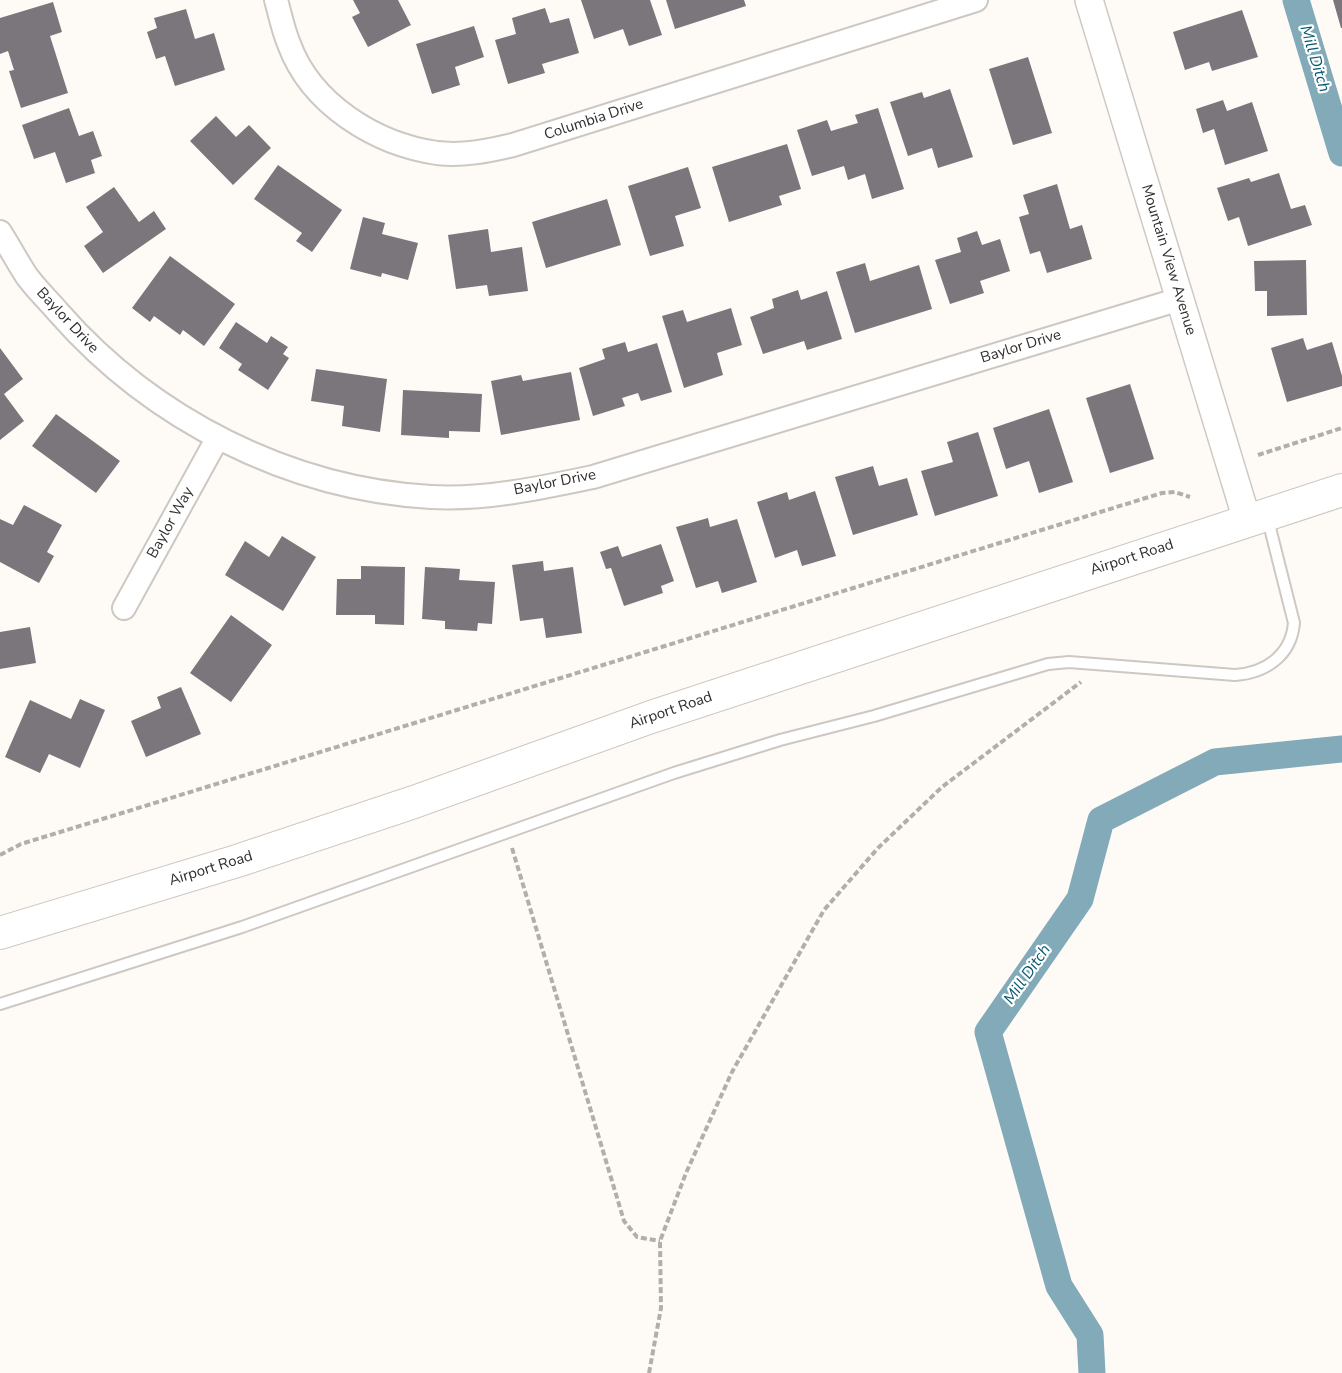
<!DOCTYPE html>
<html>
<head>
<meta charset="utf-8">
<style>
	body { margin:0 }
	canvas { display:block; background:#fefbf7 }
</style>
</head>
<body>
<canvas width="1342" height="1373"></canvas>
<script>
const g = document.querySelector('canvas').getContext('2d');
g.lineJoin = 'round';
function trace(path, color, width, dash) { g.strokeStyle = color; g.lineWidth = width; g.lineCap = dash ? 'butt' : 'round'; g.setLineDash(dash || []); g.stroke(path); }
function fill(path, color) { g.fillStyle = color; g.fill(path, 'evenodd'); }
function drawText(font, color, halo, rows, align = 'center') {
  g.font = font + ' "Nunito Sans",sans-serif'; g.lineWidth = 4.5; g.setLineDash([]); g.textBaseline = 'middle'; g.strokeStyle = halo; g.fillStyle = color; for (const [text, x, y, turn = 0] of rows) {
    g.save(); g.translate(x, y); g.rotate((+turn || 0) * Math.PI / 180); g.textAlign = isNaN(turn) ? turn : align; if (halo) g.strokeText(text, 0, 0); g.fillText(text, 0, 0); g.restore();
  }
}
trace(new Path2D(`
	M1296,0L1342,153
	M1092,1373L1090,1335L1059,1286L988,1032L1080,899L1101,820L1215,762L1342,749`), '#82aab8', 27);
fill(new Path2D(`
	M353,0H398L411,25L368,47L352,17L360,13Z
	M581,0H650L662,35L629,46L623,29L594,39Z
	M666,0H744L746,6L675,29Z
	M1333,0H1342V28H1341Z
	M53,2L62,32L50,36L68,93L21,108L9,71L14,70L8,51L0,54V18Z
	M545,8L550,23L569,18L579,53L542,64L545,73L508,84L495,40L516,34L512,18Z
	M186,9L195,39L214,33L225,70L175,86L165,56L156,59L147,32L157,28L154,18Z
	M1242,10L1258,57L1212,71L1209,62L1185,70L1173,32Z
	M474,26L484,57L455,67L460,85L432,94L416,44Z
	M1028,57L1052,133L1013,145L989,69Z
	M950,89L973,157L938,168L932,148L908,156L890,102L922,92L924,98Z
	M1223,100L1227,111L1252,102L1268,151L1225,165L1214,129L1203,133L1196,109Z
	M69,108L79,136L93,131L102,156L91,160L95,173L66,183L55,152L34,159L22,125Z
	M878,108L904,189L872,199L865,174L848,180L844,166L812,176L797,130L827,120L831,131L858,123L855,115Z
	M216,116L236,137L249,125L271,148L233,185L190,141Z
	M787,144L801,189L779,196L782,205L729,222L712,167Z
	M278,165L342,210L312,252L296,241L302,233L254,199Z
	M688,167L701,208L675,216L684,246L650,256L628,186Z
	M1279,173L1291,209L1305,205L1312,225L1248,246L1239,217L1228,221L1217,188L1249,178L1251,182Z
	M1057,184L1070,229L1082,225L1092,259L1047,273L1040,251L1030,254L1019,217L1029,214L1023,195Z
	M114,187L139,222L154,211L166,229L103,273L84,246L103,232L86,207Z
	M607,199L621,245L546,268L532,222Z
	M363,217L385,223L382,234L418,243L408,280L382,273L381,277L350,269Z
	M488,229L491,252L522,247L528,291L489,296L487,285L456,289L448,235Z
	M977,231L982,245L1000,239L1010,271L980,281L984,293L950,304L935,260L961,252L957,238Z
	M170,256L235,304L204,346L183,330L180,335L154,316L150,322L132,308Z
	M1306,260L1307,315L1267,316V291H1255L1254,261Z
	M865,263L870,281L919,265L932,309L855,333L836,272Z
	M798,290L801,300L827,291L842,339L807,350L804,341L763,354L750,317L774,308L772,299Z
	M731,308L742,345L717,353L723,375L684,388L662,316L683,310L687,322Z
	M236,322L267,343L271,336L288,347L283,354L289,358L268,390L238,370L242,364L219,348Z
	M1303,338L1307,350L1332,342L1342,376V386L1287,402L1271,348Z
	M625,342L628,352L657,343L672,392L641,401L638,393L622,398L625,406L593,416L579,368L605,359L602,349Z
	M0,348L23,379L4,394L24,421L0,440Z
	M316,369L387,379L380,432L342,426L344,406L311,401Z
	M571,372L580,420L501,435L491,381L521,375L523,381Z
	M1130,384L1154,459L1110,473L1086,398Z
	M403,390L482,394L480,432L449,431V438L401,435Z
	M1049,409L1073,482L1039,493L1029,461L1006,469L993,428Z
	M56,414L120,461L96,493L32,446Z
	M978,432L998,496L935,516L921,471L953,462L947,442Z
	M873,466L879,486L907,478L918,515L853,535L835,477Z
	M815,491L836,556L802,566L797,550L775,558L757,502L787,492L789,500Z
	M24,505L62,525L47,552L54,556L39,583L0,562V519L13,525Z
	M708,518L710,527L737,519L757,582L722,593L718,581L696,588L676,527Z
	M282,536L316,557L283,611L225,575L245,541L269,557Z
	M661,544L674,581L661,586L663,593L624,606L611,568L606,569L600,552L618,546L622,557Z
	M543,561L544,571L573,567L582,633L546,638L543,618L520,621L512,565Z
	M361,566L405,567L404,625L375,624V615H336L337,579H361Z
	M425,567L460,569L459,580L495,582L492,624L478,623L477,631L445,629V621L422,619Z
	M231,615L272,645L231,702L190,673Z
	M30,627L36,663L0,669V632Z
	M181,687L201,734L146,757L131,721L161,708L157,697Z
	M80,699L105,710L80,768L49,754L40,773L5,757L30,700L71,719Z`), '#7b767b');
const service = new Path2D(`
	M0,1004L242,927L674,773L780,740L874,716L1048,664L1069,662L1235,675C1265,673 1291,656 1294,623L1267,516`);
const minor = new Path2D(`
	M276,0C280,14 283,30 289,44C311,104 375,144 437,153C463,156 488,151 513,145L976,0
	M0,232C9,246 17,261 26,275C35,288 48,300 59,313C152,419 289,489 431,497C485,500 541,488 593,477L1180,299
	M124,608L217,439`);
const tertiary = new Path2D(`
	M1089,0L1247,520`);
const secondary = new Path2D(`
	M0,933L237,861L414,802L651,717L1342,490`);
trace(service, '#cec8c2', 14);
trace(minor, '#cec8c2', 26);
trace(tertiary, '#cec8c2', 30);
trace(secondary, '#cec8c2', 34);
trace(new Path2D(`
	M1258,455L1342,428
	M512,848L624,1221L637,1237L660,1241
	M0,855L21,844L57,833L1162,493L1175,492L1190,497
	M649,1373L661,1308L660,1241L686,1173L732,1072L824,910L878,848L942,787L1081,682`), '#b1afab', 4, [6, 3]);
trace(service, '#fff', 10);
trace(minor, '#fff', 22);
trace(tertiary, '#fff', 27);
trace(secondary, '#fff', 32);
drawText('15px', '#302e2c', '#fff', [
	["Columbia Drive",594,120,-18],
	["Mountain View Avenue",1168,260,73],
	["Baylor Drive",67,321,47],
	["Baylor Drive",1021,347,-17],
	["Baylor Drive",555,483,-11],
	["Baylor Way",171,523,-61],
	["Airport Road",1132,558,-18],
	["Airport Road",671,711,-19],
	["Airport Road",211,869,-17]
]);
drawText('italic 16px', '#065a6f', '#fff', [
	["Mill Ditch",1314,59,73],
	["Mill Ditch",1028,975,-55]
]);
</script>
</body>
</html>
